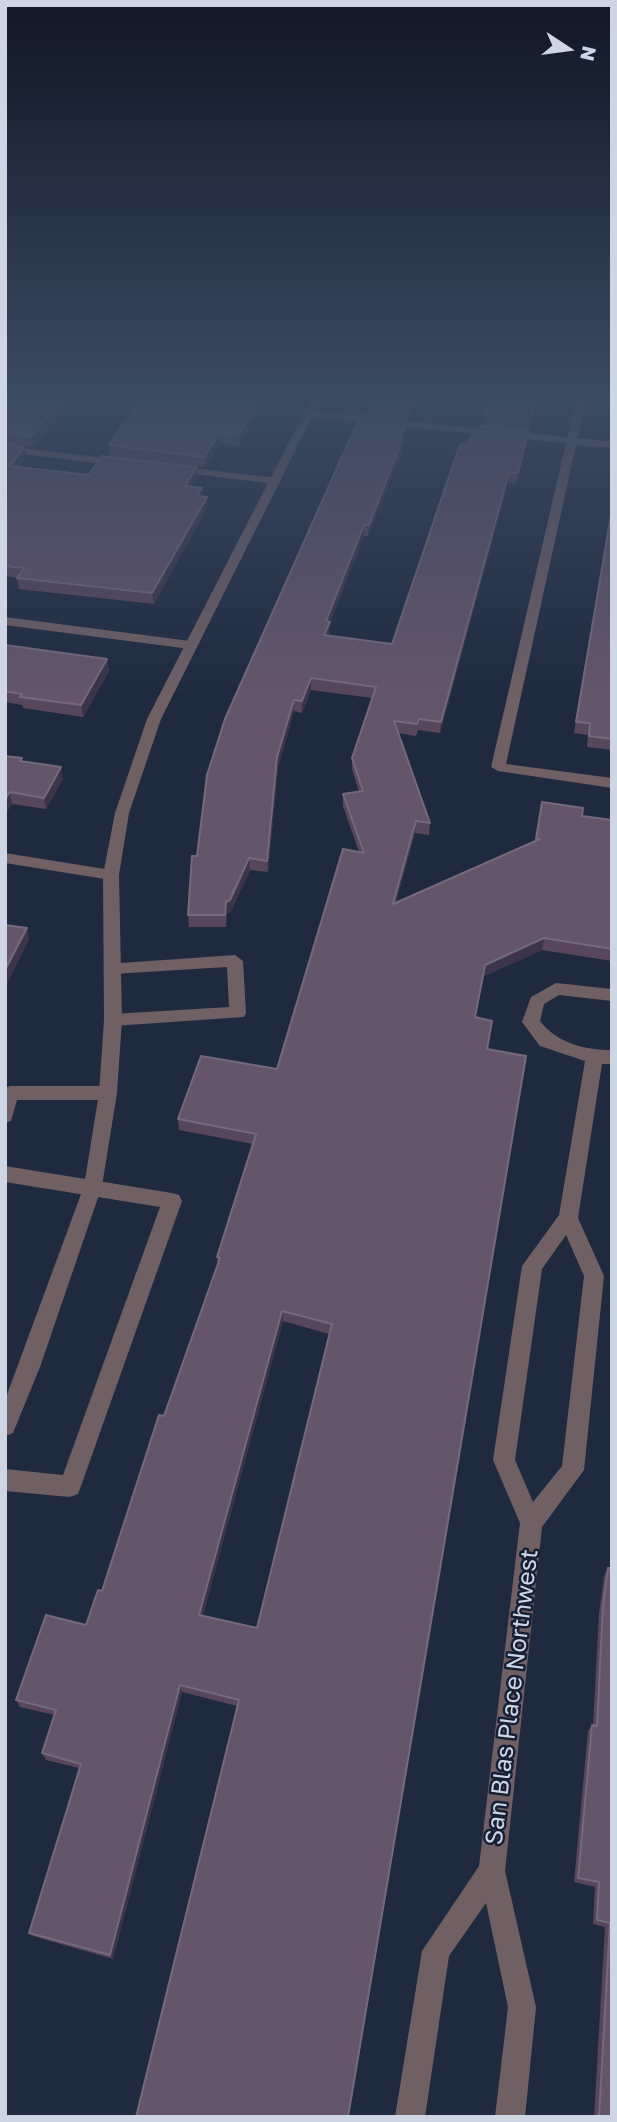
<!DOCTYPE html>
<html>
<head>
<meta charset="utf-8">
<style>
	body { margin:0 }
	#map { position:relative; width:617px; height:2122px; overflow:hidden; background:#1f2a3f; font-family:"Golos Text",sans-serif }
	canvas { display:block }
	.frame { position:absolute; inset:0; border:7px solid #ced6e4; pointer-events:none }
	.north { position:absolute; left:533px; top:14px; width:70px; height:70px; -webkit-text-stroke:5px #162035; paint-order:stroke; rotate:103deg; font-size:19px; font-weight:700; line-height:28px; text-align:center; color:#ced6e4 }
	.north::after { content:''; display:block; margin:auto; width:24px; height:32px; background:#ced6e4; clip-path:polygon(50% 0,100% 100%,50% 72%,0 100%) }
</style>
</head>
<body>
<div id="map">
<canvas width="617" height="2122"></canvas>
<div class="frame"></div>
<div class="north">N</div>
</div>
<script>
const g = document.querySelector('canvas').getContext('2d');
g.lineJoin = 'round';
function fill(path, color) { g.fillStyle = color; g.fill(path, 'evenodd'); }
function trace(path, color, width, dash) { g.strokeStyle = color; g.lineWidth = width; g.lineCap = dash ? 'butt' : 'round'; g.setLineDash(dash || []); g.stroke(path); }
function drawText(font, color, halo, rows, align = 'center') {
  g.font = font + ' "Golos Text",sans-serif'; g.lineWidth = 5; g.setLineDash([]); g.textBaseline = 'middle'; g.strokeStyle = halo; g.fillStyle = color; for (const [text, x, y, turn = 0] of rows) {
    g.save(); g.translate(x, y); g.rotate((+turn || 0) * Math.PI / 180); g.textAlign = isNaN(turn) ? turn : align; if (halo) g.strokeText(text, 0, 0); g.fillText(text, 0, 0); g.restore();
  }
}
fill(new Path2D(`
	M576,401H586L578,438L612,442V448L576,445L506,764L612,778V788L498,771L491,767L566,443L309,417L304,414L309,411L567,437Z
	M5,446L122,460L127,463L122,466L5,452Z
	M174,466L275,478L281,481L275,484L170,471V467Z
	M5,617L190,641L196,645L190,649L5,625Z
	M5,853L111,870L119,875L111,880L5,863Z
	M235,955L243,961L246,1013L244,1017L113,1026L107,1024L104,1020L107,1016L113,1014L229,1007L227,967L113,974L107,972L105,968L107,964Z
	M556,983L612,989V1001L559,995L544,1004L540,1021C557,1043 584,1050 612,1050V1064H602L578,1218L604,1276L584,1470L542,1527L505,1871L536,2007L525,2117H495L508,2007L486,1903L449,1956L425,2117H395L422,1951L479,1866L520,1523L493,1460L522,1266L559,1215L585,1061L540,1046L522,1022L531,997ZM566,1235L584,1276L562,1466L533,1502L515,1460L542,1269Z
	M10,1086H108L114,1088L117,1093L114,1098L108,1100H17L11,1121L5,1123V1088Z
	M5,1166L172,1193L179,1195L182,1201L81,1486L78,1494L70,1497L5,1491V1469L63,1475L160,1207L5,1182Z`), '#706064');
fill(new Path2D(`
	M310,401H320L161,719L129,813L119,875L122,1020L117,1093L102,1186L40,1367L13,1433L5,1436V1400L84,1186L99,1093L104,1020L103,875L115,813L147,719Z`), '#706064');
fill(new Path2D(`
	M5,401H69L34,447L14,444L24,447L26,457L19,467L89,475L198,477L192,486L202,488L203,497L207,508L154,604L19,589L17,578L5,576Z
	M265,401L239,446L220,444L205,467L110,456L109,445Z
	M367,401H418L411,419L366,414V404Z
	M488,401H538L530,431L482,426L483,416Z
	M408,419L407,430L403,438V449L368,536H364L330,622L328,635L392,644L468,445L527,442L516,484L508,483L440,733L418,730L416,736L398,733L430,823L429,835L415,833L396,902L535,842L542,802L582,816L612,820V961L542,950L484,976L237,1706L182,1692L113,1959L33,1936L29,1933L79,1768L46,1760L42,1753L54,1715L20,1707L16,1700L86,1625L102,1591L218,1266L217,1257L253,1144L179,1130L178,1119L277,1069L359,852L343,806V794L359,792L352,769V758L372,698L311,690L302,713L294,711L278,768L268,872L250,870L231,911L227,914L226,927H189L188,915L197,856ZM283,1321L329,1334L257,1628L203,1615Z
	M612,508V750L587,747L588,735L574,733Z
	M5,645L107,659L109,671L83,717L23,708L22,705L5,702Z
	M5,756L22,758V761L63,779L46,809L12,804L5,814Z
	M608,1568L612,2117H594L605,1927L593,1924L595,1887L574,1882L588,1731L592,1725H593L599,1614L604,1576Z`), '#58465a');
fill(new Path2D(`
	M60,401H69L34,447L32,436Z
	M259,401H265L239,446L238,436Z
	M415,401H418L411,419L412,409Z
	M536,401H538L530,431L531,421Z
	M408,419L407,430L403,438V449L368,536L369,525Z
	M528,431L527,442L516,484L518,473Z
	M219,434L220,444L205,467L204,457Z
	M24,447L26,457L12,477L10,466Z
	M197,467L198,477L186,496L185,486Z
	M509,472L508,483L440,733L441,722Z
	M202,488L203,498L197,496Z
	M207,497V508L154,604L152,593Z
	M364,525V536L330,622L329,633L324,646L326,621Z
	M107,659L109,671L83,717L81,705Z
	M311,678V690L302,713V701Z
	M294,700V711L278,768L268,872L267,861L277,757Z
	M61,767L63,779L46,809L44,798Z
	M10,792L12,804L5,814V799Z
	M416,821L415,833L392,915L393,904Z
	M249,858L250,870L231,911L227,914L226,927V902Z
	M27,928L29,940L6,986L5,970Z
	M544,938L542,950L484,976L473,1029L485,965Z
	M282,1311L283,1321L201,1622L199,1615Z
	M180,1685L182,1692L113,1959L110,1955Z`), '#3c3449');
const building = new Path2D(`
	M5,401H60L32,436L5,433Z
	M139,401H259L238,436L219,434L204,457L109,445Z
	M367,401H415L412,409L366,404Z
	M488,401H536L531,421L483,416Z
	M361,414L408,419L400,437L403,438L369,525H364L326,621L330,622L324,635L392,644L460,444L468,445L472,433H477L480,426L528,431L518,473L509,472L441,722L419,719L417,724L394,721L430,823L416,821L393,904L540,839H536L542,802L583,808L582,816L612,820V949L544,938L485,965L475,1017L492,1021L487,1049L526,1056L348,2117H136L239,1700L180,1685L110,1955L29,1933L81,1764L42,1753L56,1710L16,1700L46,1615L86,1625L98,1590L102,1591L159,1415L164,1416L220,1258L217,1257L256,1134L178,1119L201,1056L277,1069L343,849L364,853L343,794L363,791L352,758L376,687L311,678L302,701L294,700L277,757L267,861L249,858L230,900L226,902L225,915H188L192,856H197L207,775L225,719ZM282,1311L332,1324L257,1628L199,1615Z
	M5,443L24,447L10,466L89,475L102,456L197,467L185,486L202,488L197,496L207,497L152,593L17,578L24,568L5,566Z
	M612,509V739L589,736L590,723L576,722Z
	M5,645L107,659L81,705L20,697L22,694L5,691Z
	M5,756L22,758L20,761L61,767L44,798L10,792L5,799Z
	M5,925L27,928L5,970Z
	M608,1568H612V2117H599L610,1923L597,1920L599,1882L578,1878L592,1725L597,1726L603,1606Z`);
fill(building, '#655569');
trace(building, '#756a7c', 2);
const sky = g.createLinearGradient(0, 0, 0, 698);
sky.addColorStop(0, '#111723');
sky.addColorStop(0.57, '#3c4a63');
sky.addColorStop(1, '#3c4a6300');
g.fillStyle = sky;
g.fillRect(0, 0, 617, 698);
drawText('24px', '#ced6e4', '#162035', [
	["San Blas Place Northwest",512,1697,-83]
]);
</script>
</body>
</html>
